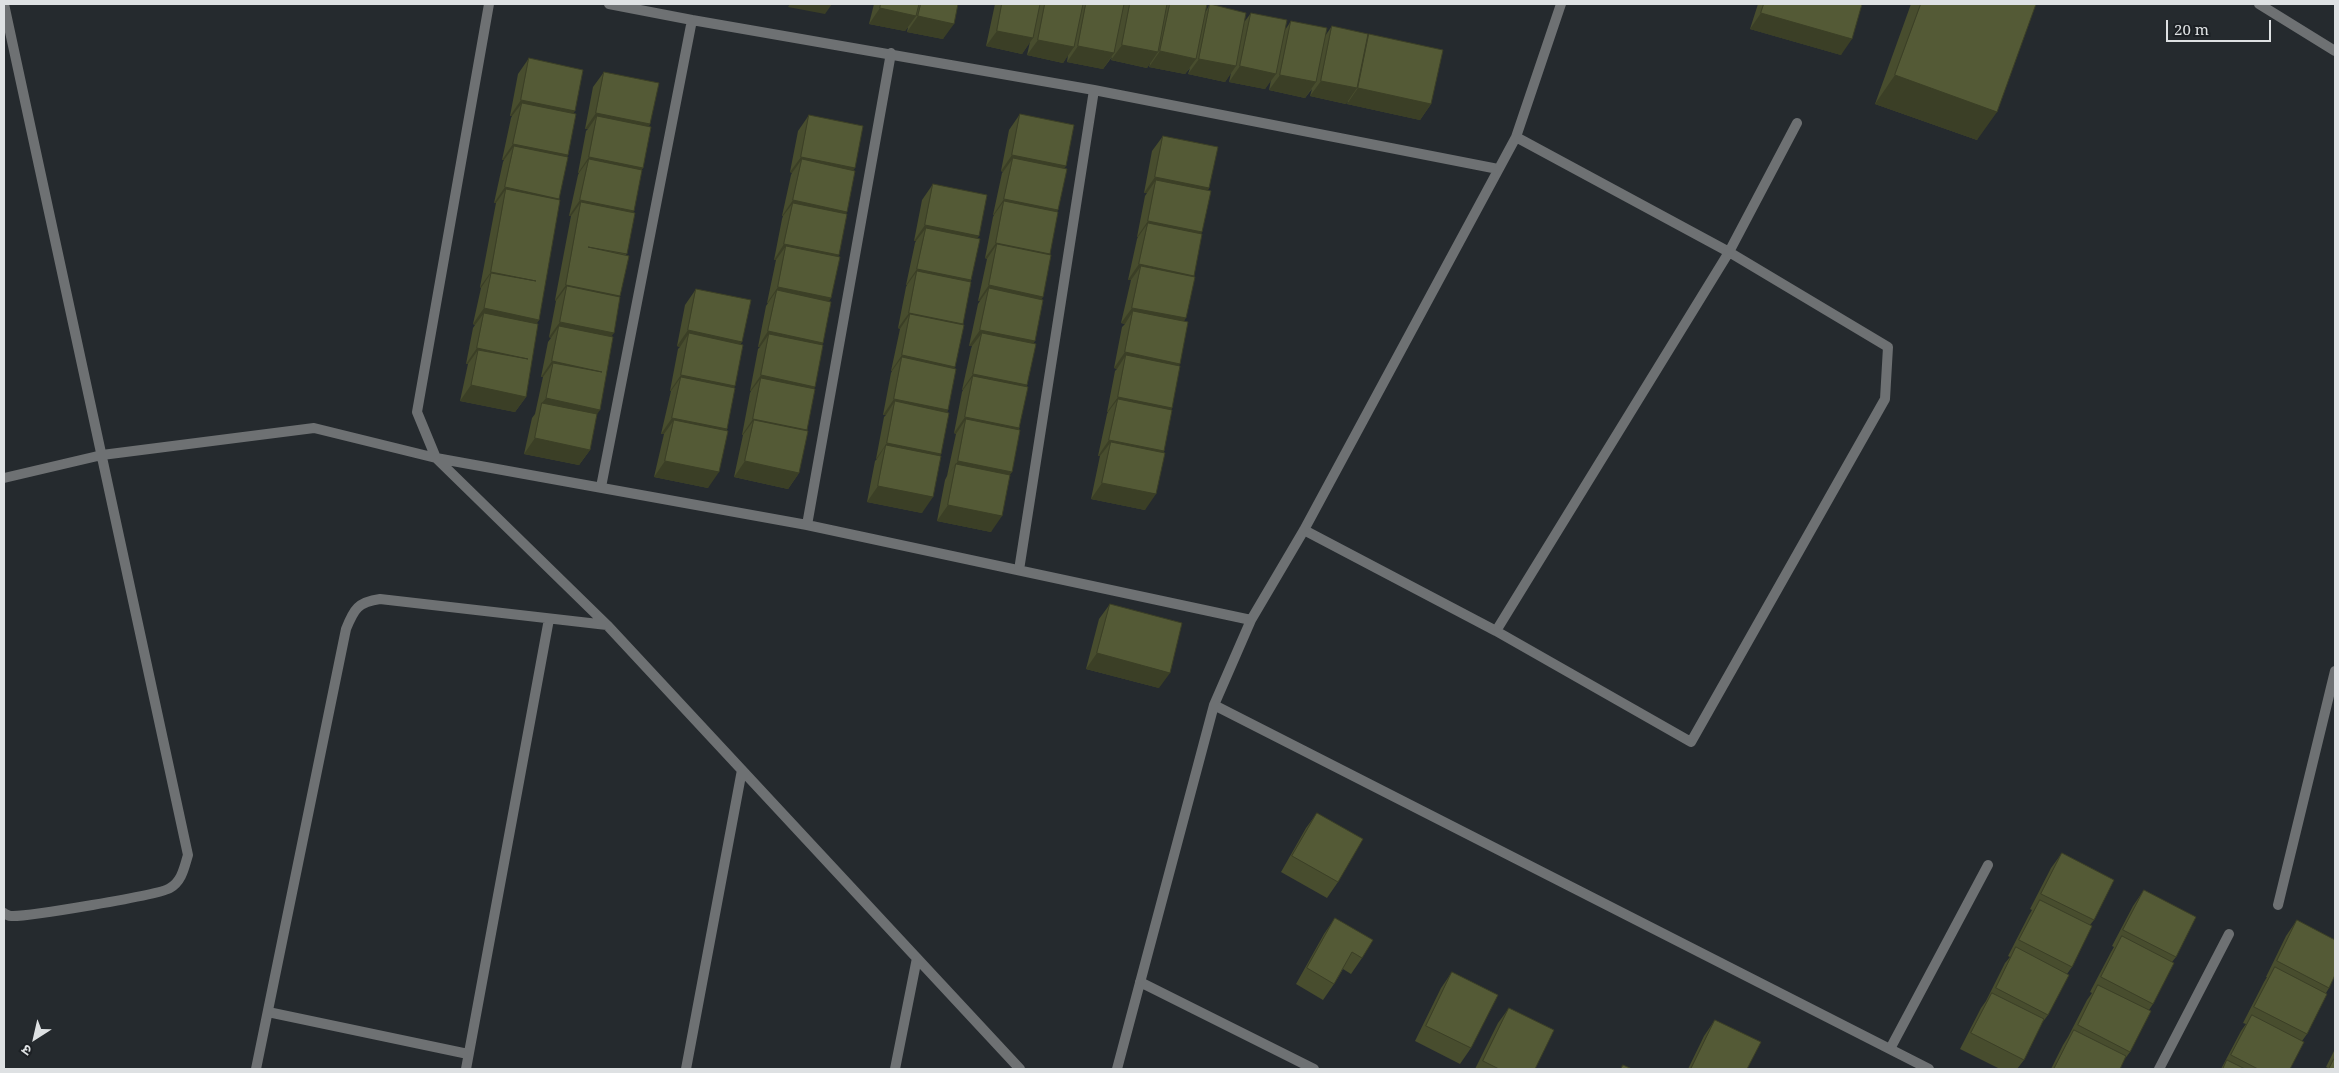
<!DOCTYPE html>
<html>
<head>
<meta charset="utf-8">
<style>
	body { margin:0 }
	#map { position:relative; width:2339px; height:1073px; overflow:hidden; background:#252a2e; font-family:"Noto Serif","Noto Sans Devanagari",serif }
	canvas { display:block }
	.frame { position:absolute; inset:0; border:5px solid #dee1e3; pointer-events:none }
	.north { position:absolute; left:10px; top:1013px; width:50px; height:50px; -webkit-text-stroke:4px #1c2024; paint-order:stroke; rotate:215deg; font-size:14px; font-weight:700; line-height:20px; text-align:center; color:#dee1e3 }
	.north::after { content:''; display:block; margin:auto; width:18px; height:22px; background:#dee1e3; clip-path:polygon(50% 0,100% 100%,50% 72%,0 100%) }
	.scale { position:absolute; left:2166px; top:20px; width:105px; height:22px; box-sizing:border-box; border:2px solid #dee1e3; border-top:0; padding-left:6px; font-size:15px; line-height:18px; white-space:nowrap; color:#dee1e3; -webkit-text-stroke:4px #1c2024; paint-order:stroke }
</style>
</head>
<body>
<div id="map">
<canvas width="2339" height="1073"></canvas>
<div class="frame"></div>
<div class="north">उ</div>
<div class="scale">20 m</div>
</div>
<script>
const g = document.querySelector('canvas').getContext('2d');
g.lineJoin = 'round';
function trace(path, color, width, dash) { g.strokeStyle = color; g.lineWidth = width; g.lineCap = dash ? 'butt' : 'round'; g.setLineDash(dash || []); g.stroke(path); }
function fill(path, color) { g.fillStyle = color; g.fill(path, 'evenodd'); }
trace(new Path2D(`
	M489,4L417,412L436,458L607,625L1020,1069
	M609,4L692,20L1094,90L1498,169
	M2259,4L2335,51
	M4,478L102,455L314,428L436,458L807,525L1251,620
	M601,487L692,20
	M807,525L891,53
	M1304,530L1496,631L1691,742L1885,399L1888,347L1729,252L1516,137
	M1019,570L1094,90
	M1496,631L1729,252L1797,123
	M1214,705L1929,1069
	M2278,905L2335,671
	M4,913C5,914 9,916 11,916C26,917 160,895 170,888C182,881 184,868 188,855L4,4
	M1140,982L1314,1069
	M268,1012L468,1054
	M1890,1049L1988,865
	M256,1069L346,629C354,609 358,602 380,599L607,625
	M466,1069L549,619
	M686,1069L742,770
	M895,1069L917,958
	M1117,1069L1214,705L1251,620L1304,530L1516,137L1561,4
	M2159,1069L2229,934`), '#6e7173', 10);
fill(new Path2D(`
	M874,4H958L943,39L907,32L908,27L905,31L869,24Z
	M995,4H1205L1206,11L1210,4L1245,21L1251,13L1285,30L1291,21L1325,36L1332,26L1368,36L1369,34L1431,104L1420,120L1347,104L1348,101L1346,104L1310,96L1312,89L1305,98L1269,90L1271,80L1265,89L1229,82L1231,73L1225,82L1188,74L1190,68L1185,74L1149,67L1150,63L1147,68L1111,60L1112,57L1103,69L1067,62L1068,55L1063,63L1027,55L1030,42L1022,54L986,46Z
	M1758,4H1862L1841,55L1750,29Z
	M1911,4H2036L1977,140L1875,104Z
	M529,58L574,113L568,155L566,157L558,200L539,320L536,324L526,397L515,412L460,401L468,364H466L473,328L475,325L473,324L481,288L480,287L496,203H494L503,162L504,160H502L511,118L512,116H510L518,74Z
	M604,72L650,124L649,126L643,168L641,170L633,213L619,297L590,450L579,465L524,454L532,418L535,414L543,377H541L548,342L551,338L549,337L556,301L555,300L571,216H569L578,175L579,173H578L586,131L588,129H585L593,87Z
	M1020,114L1064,169L1057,212L1041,300L1027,385L1026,387L1012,472L1009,475L991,532L937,521L945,480L947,476L956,434L954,433L962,392L963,390H962L971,349L972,346H969L978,304L980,301H978L987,259L985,258L993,217L994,215H993L1002,173L1003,172L1001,171L1009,130Z
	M809,115L853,170L831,298L829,301L823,343L821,345L806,431L799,473L788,489L734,477L743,435H742L750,393L751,391H750L758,349L760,347H758L766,306L768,303H767L776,260H774L782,219L783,216H782L791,175L792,173L790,172L798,131Z
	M1163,136L1209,188L1208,190L1201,234L1184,322L1172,408L1170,410L1164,451L1145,510L1091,499L1100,456H1098L1107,414L1108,412H1107L1115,371L1117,369L1114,368L1122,327L1125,324L1121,323L1131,280H1128L1137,239L1138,237H1137L1145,196L1147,193H1144L1152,151Z
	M933,184L977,239L971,280L970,282L954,368L941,454L939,456L922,513L867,502L875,461L877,459H876L884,417L886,415H883L891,373L892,371H891L900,329L898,328L906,287L907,285H906L915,243L916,241H914L922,200Z
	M696,289L741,344L727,429L708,488L654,477L664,434H661L671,391H670L678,349L680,347L677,346L685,305Z
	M1110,604L1159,688L1086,669L1099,619Z
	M1317,813L1338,882L1327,898L1281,872L1306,828Z
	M2062,853L2094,920L2090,925L2072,967L2067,974L2048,1015L2042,1023L2024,1060L2017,1069H2000L1960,1049L1981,1008L1986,1001L2005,963L2010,957L2008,956L2029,915L2032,910L2030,909L2051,868Z
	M2144,890L2176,957L2172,962L2153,1004L2149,1010L2130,1052L2124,1060L2120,1069H2051L2063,1045L2068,1037L2087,1000L2092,993L2090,992L2111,952L2114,947L2112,946L2133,906Z
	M1335,918L1362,958L1351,974L1343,969L1334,984L1323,1000L1296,984L1324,934Z
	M2297,920L2329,988L2326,993L2307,1034L2302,1041L2290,1069H2221L2241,1031L2246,1024L2243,1023L2264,982L2267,977H2266L2286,936Z
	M1452,972L1471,1048L1460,1064L1415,1041L1441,988Z
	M1509,1008L1535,1069H1475L1498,1023Z
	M1715,1020L1747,1069H1688L1704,1036Z
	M2335,1049V1069H2327L2328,1068L2326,1067Z`), '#484d2e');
fill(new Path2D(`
	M790,4H832L825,14L788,7Z
	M880,8L916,16L905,31L869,24Z
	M1761,13L1852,39L1841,55L1750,29Z
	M918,16L954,24L943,39L907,32Z
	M997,31L1033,38L1022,54L986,46Z
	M1038,40L1074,47L1063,63L1027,55Z
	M1122,45L1158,52L1147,68L1111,60Z
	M1078,46L1114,53L1103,69L1067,62Z
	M1160,51L1196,59L1185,74L1149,67Z
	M1199,59L1236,66L1225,82L1188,74Z
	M1240,66L1276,74L1265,89L1229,82Z
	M1280,75L1316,82L1305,98L1269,90Z
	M1895,75L1997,112L1977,140L1875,104Z
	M1321,81L1357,88L1346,104L1310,96Z
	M1358,88L1431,104L1420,120L1347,104Z
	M521,100L575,111L564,127L522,103L512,116H510Z
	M596,113L650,124L639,140L597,116L588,129H585Z
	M513,144L568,155L557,171L514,146L504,160H502Z
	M1012,155L1066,166L1055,182L1013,158L1003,172L1001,171Z
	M589,157L643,168L632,183L589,159L579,173H578Z
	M801,157L855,168L844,184L802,159L792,173L790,172Z
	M1155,177L1209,188L1198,204L1156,180L1147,193H1144Z
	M505,187L559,199L548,214L506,189L496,203H494Z
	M1004,199L1058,210L1047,226L1004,201L994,215H993Z
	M580,200L634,211L623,227L581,202L571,216H569Z
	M793,200L847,212L836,227L793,203L783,216H782Z
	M1148,221L1202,232L1191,248L1148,223L1138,237H1137Z
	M925,225L979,236L968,252L926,228L916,241H914Z
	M996,243L1050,254L1039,269L997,244L987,259L985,258Z
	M784,244L839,255L828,271L786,246L776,260H774Z
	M1139,264L1194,276L1183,292L1141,266L1131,280H1128Z
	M917,269L971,280L961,296L917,271L907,285H906Z
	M491,272L536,281L491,273L481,288L480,287Z
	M566,285L620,296L609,311L567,286L556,301L555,300Z
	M989,285L1043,297L1032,313L989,288L980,301H978Z
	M778,287L831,298L820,314L777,290L768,303H767Z
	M484,308L539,320L528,336L484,313L475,325L473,324Z
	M1132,308L1186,318L1175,334L1133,311L1125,324L1121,323Z
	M909,313L963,324L952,339L910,314L900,329L898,328Z
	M560,322L614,333L603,348L559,326L551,338L549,337Z
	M688,330L742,342L731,358L689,333L680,347L677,346Z
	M980,330L1035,341L1024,357L982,333L972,346H969Z
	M768,331L823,343L812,358L769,334L760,347H758Z
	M477,348L528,359L478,350L468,364H466Z
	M1125,352L1180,364L1169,379L1126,355L1117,369L1114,368Z
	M902,355L955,367L944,382L902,357L892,371H891Z
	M552,361L602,372L553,363L543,377H541Z
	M973,374L1027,385L1016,401L973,376L963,390H962Z
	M681,375L735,386L724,402L681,377L671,391H670Z
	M761,375L815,387L804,402L761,378L751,391H750Z
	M471,385L526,397L515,412L460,401Z
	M1118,397L1172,408L1161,424L1118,399L1108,412H1107Z
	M546,398L600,410L589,426L542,403Z
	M894,399L948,410L937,426L895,401L886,415H883Z
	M965,417L1019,428L1008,444L966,419L956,434L954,433Z
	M672,418L727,429L716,445L674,420L664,434H661Z
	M753,419L807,430L796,445L754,420L743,435H742Z
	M535,438L590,450L579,465L524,454Z
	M1109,440L1164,451L1153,467L1111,442L1100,456H1098Z
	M887,443L941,454L930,469L886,445L877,459H876Z
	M665,461L719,472L708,488L654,477Z
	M745,461L799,473L788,489L734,477Z
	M958,461L1012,472L1001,487L956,464L947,476Z
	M1102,483L1156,494L1145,510L1091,499Z
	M878,486L933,497L922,513L867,502Z
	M948,505L1002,516L991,532L937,521Z
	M1097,653L1170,673L1159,688L1086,669Z`), '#3b3f26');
const building = new Path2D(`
	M881,4H919L916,16L880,8Z
	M921,4H958L954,24L918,16Z
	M1002,4H1040L1033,38L997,31Z
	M1045,4H1083L1074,47L1038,40Z
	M1086,4H1124L1114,53L1078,46Z
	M1130,4H1167L1158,52L1122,45Z
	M1170,4H1207L1196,59L1160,51Z
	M1210,4L1246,13L1236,66L1199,59Z
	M1764,4H1862L1852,39L1761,13Z
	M1921,4H2036L1997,112L1895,75Z
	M1251,13L1287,20L1276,74L1240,66Z
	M1291,21L1327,28L1316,82L1280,75Z
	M1332,26L1368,34L1357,88L1321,81Z
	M1369,34L1443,50L1431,104L1358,88Z
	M529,58L583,70L575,111L521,100Z
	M604,72L659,83L650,124L596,113Z
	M522,103L576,114L568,155L513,144Z
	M1020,114L1074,125L1066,166L1012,155Z
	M809,115L863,126L855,168L801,157Z
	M597,116L651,127L643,168L589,157Z
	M1163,136L1218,147L1209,188L1155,177Z
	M514,146L568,157L559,199L505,187Z
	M1013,158L1067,169L1058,210L1004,199Z
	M589,159L642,170L634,211L580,200Z
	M802,159L855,171L847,212L793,200Z
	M1156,180L1211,191L1202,232L1148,221Z
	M933,184L987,195L979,236L925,225Z
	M506,189L560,200L539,320L484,308L491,273L536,281L491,272Z
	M1004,201L1058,212L1050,254L996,243Z
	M581,202L635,213L627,254L588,247L629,256L620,296L566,285Z
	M793,203L847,214L839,255L784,244Z
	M1148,223L1202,234L1194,276L1139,264Z
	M926,228L980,239L971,280L917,269Z
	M997,244L1051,255L1043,297L989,285Z
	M786,246L840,257L831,298L778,287Z
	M1141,266L1195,277L1186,318L1132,308Z
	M917,271L971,282L963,324L909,313Z
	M567,286L620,297L614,333L560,322Z
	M989,288L1043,300L1035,341L980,330Z
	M696,289L751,300L742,342L688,330Z
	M777,290L831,302L823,343L768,331Z
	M1133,311L1188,322L1180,364L1125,352Z
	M484,313L538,324L526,397L471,385L478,350L528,359L477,348Z
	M910,314L964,325L955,367L902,355Z
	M559,326L613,337L600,410L546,398L553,363L602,372L552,361Z
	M689,333L743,345L735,386L681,375Z
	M982,333L1036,344L1027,385L973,374Z
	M769,334L823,345L815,387L761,375Z
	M1126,355L1180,366L1172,408L1118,397Z
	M902,357L956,369L948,410L894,399Z
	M973,376L1028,387L1019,428L965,417Z
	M681,377L735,388L727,429L672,418Z
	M761,378L815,389L807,430L753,419Z
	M1118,399L1172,410L1164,451L1109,440Z
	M895,401L949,413L941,454L887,443Z
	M542,403L597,414L590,450L535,438Z
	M966,419L1020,430L1012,472L958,461Z
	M674,420L728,431L719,472L665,461Z
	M754,420L808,431L799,473L745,461Z
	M1111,442L1165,453L1156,494L1102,483Z
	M886,445L941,456L933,497L878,486Z
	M956,464L1010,475L1002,516L948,505Z
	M1110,604L1182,623L1170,673L1097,653Z
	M1317,813L1363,839L1338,882L1292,856Z
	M2062,853L2114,880L2094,920L2041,894Z
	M2144,890L2196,917L2176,957L2123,930Z
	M2040,900L2092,926L2072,967L2019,940Z
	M1335,918L1373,940L1362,958L1352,952L1334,984L1307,968Z
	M2297,920L2335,940V975L2329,988L2277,961Z
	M2122,936L2174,963L2153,1004L2101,977Z
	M2016,947L2069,975L2048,1015L1996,988Z
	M2275,967L2327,994L2307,1034L2254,1007Z
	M1452,972L1498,995L1471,1048L1426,1026Z
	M2098,985L2151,1011L2130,1052L2078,1025Z
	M1992,993L2044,1019L2024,1060L1971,1033Z
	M1509,1008L1554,1030L1535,1069H1499L1483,1061Z
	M2252,1015L2304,1042L2290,1069H2258L2231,1055Z
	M1715,1020L1761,1042L1747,1069H1691Z
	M2074,1030L2126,1056L2120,1069H2054Z
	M2334,1059H2335V1069H2329Z
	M2227,1060L2245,1069H2223Z
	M1623,1065L1632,1069H1621Z`);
fill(building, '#545a36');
trace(building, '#3b3f26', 1);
</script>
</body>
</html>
